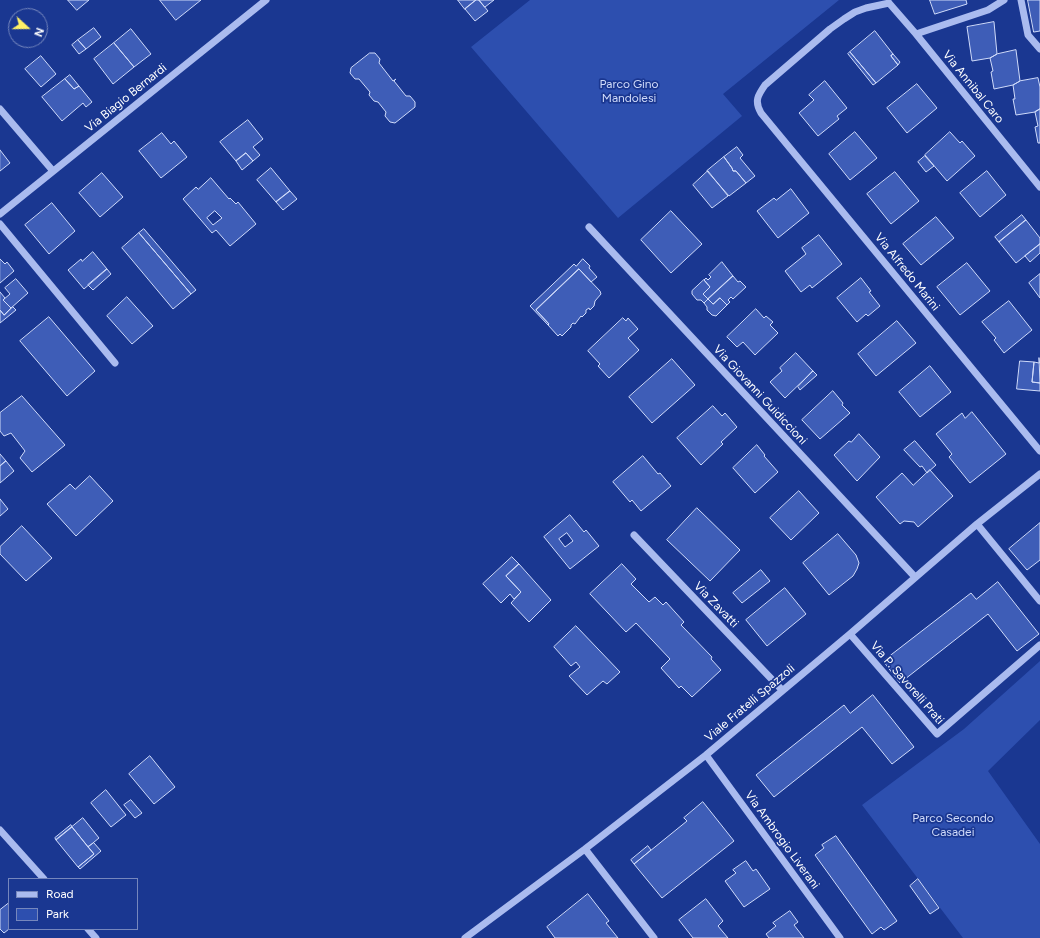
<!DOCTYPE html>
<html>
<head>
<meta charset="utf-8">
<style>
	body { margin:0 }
	#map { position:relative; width:1040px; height:938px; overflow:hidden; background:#1a3791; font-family:Figtree,sans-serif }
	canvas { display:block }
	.legend { position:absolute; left:8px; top:878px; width:130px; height:52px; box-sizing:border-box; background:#1a3791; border:1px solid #7687bd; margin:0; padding:5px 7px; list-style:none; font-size:12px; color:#fff }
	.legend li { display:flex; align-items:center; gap:8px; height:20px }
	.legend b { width:20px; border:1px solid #7687bd }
	.north { position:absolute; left:8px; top:8px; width:40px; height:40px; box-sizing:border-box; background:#1a3791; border:1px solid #7687bd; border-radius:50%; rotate:111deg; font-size:11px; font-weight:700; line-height:16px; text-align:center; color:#fff }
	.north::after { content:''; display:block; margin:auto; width:14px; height:18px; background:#fff167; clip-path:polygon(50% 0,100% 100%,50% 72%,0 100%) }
</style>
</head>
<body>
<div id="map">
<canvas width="1040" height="938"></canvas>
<ul class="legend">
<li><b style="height:5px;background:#aabbef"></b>Road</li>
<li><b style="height:11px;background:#2d4faf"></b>Park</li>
</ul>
<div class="north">N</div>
</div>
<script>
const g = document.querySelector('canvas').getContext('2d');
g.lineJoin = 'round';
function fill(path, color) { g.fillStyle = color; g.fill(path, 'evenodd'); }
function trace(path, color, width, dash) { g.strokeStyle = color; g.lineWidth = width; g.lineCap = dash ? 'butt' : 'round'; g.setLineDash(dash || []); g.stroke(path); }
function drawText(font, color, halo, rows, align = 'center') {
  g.font = font + ' Figtree,sans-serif'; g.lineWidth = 3.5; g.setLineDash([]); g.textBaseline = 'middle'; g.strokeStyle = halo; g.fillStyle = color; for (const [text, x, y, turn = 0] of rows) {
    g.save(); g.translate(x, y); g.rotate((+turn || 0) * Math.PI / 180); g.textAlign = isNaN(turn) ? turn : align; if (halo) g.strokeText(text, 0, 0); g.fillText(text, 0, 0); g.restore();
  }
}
fill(new Path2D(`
	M530,0H839L723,94L742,116L618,218L471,47Z
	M1040,661V720L988,771L1040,844V938H963L862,805L964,729Z`), '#2d4faf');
const building = new Path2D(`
	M68,0H89L77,10Z
	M160,0H201L176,20Z
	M458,0H476L465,9Z
	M476,0H479L488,11L475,21L465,9Z
	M479,0H494L485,7Z
	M930,0H966L967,4L935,14Z
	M1028,0H1040V31L1034,32Z
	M994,22L997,54L990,58L972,61L967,27Z
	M94,28L101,37L86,49L78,40Z
	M131,29L151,54L134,67L114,43Z
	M875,31L893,54L891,56L898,65L876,83L850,52Z
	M78,40L86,49L79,54L72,45Z
	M114,43L134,67L113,84L94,59Z
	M1016,50L1020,81L1013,85L994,89L991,72L993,71L990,58L997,54Z
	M850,52L876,83L873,85L848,54Z
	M370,53H375L380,59L379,63L393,81L396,79L394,81L406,96H410L415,102V107L395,123L390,122L385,116L386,112L378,102L374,101L369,95L370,92L359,79H355L350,73L351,68Z
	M893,54L900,62L898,65L891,56Z
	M41,56L56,74L41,87L25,69Z
	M70,75L79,86L74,89L65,79Z
	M1038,78L1040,87V109L1035,112L1016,115L1013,99H1015L1013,85L1020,81Z
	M65,79L74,89L79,86L92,102L86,107L83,103L62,121L42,97Z
	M825,81L847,108L837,116L839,119L818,136L799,113L814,100L809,95Z
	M917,84L937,108L907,133L887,108Z
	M1040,109V143H1038L1035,127L1038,126L1035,112Z
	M248,120L263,139L253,147L260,155L253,161L246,153L236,161L220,142Z
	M855,132L877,158L850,180L829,154Z
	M950,132L960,143L962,141L975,156L947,181L925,155Z
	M162,133L171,144L174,141L187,157L161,178L139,151Z
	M737,147L743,155L740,158L755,176L746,183L736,171H733L732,168L724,157Z
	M0,150L10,163L0,171Z
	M246,153L253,161L242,170L236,161Z
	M925,156L934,166L926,172L918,162Z
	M724,157L732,168L733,171H736L746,183L729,196L707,171Z
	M271,168L290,191L276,202L257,180Z
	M708,171L728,196L712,208L693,185Z
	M987,171L1006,195L980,217L960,193Z
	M895,172L919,201L891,224L867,194Z
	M102,173L123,197L100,217L79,193Z
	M211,178L229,199L230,198L236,204L238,202L256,224L230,246L216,230L212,233L183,199L196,187L198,189ZM215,211L222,218L213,225L207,218Z
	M791,189L809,213L778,238L757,211L774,198L776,200Z
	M290,191L297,199L283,210L276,202Z
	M52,203L75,231L49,254L25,225Z
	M671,211L702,244L671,273L641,240Z
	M1022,215L1026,220L999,242L995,237Z
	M936,217L954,238L921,265L903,244Z
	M1026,220L1040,238V244L1016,263L999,242Z
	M144,229L196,290L191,294L139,233Z
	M139,233L191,294L173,309L122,248Z
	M819,235L842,264L812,288L810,285L801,292L785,271L806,254L802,248Z
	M1040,244V253L1030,262L1025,256Z
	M93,252L107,269L84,289L68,270L81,259L82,261Z
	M0,259L5,264L7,262L14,271L0,283Z
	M583,259L590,266L589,268L597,277L591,282L579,269L536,310L549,324L548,325L530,306L574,264L576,266Z
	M722,262L733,276L708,299L703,294L710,287L704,280L706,278L708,280L711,277L709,275Z
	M967,263L990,291L960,315L937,287Z
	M107,269L111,274L93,290L88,285Z
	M579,269L600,291L601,294L595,301L594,306L590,310L589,308L586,310V313L582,317L581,316L575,324L573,323L571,325V327L562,336L560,334L558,336L548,325L549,324L536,310Z
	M1040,274V298L1029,283Z
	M733,276L738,282L740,281L746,287L733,299L731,297L728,300L730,302L727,305L720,298L713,304L708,299Z
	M861,278L871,291L869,292L880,306L868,316L866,314L857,322L837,298Z
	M16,279L28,293L11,308L3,300L10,294L5,288Z
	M704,280L710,287L703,294L708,299L704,303L701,300H697L692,294V291Z
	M0,292L5,298L3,300L11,308L4,315L0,310Z
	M127,297L153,326L132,344L107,316Z
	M720,298L727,305L716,316L712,315L707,310V307L704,303L708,299L713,304Z
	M1009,301L1032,330L1004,353L994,340L996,338L982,322Z
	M13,307L16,310L0,323V310L4,315Z
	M756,309L764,318L766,316L773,322L770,325L778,333L755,355L743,342L737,347L727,337Z
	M49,317L95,371L67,396L20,341Z
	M623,318L626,321L628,318L638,329L628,338L639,350L609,378L598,366L600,364L588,351Z
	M897,321L916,343L876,376L858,354Z
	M796,353L813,371L785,398L770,382L782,371L780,368Z
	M1039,358L1040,383L1032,382L1034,362L1039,363Z
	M672,359L695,385L652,423L629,397Z
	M1020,361L1034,362L1032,382L1040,383V391L1017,389Z
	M930,366L951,392L920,417L899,392Z
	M813,371L817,375L800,390L798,387Z
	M833,391L843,403L842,405L850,413L820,439L802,420Z
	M22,396L65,445L32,472L20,458L25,451L11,433L4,436L0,431V413Z
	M713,406L722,416L725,413L737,427L721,442L723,444L701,465L677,438Z
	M972,412L1006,454L970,483L949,457L952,454L936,434L962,413L965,418Z
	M859,434L880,457L857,481L834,455L849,441L851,442Z
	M915,441L936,465L927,473L922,466L920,467L904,450Z
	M757,445L765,455L764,456L778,472L755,493L733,468Z
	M0,454L6,461L0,466Z
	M643,456L658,474L660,473L671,486L641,511L632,500L630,502L613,482Z
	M6,461L14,471L0,483V466Z
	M930,470L953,496L918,527L914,522L904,521L900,524L876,497L902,473L913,485Z
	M90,476L113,501L76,536L47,504L70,484L75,489Z
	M799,491L819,513L791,540L770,518Z
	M0,499L8,509L0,516Z
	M697,508L740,550L710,581L667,540Z
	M570,515L584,532L586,530L599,546L570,569L544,537ZM567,533L573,541L565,547L559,539Z
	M1040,523V560L1027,570L1009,549Z
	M22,526L52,558L26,581L0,554V547Z
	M838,534L856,555L859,563L857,569L853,576L829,595L803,563Z
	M512,557L519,564L506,576L521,592L514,599L510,594L501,603L483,584Z
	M519,564L551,600L529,622L511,603L521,592L506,576Z
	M622,564L636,579L631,584L649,602L655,597L663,605L666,602L684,622L681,625L712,657L711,659L721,670L692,697L681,686L679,688L661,668L670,659L636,623L626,632L590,594Z
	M761,570L770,581L742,603L733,593Z
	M998,582L1039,634L1017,651L988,614L900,683L883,661L971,593L976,599Z
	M785,588L806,614L767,646L746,620Z
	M576,626L620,672L607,684L603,681L587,695L569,676L580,667L576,662L571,666L554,647Z
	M873,695L914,747L892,764L862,727L774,797L756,775L844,705L850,713Z
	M150,756L175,787L154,804L129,774Z
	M106,790L126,815L111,827L91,803Z
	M131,800L142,813L135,818L124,805Z
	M703,802L734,841L662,898L634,864L687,821L684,818Z
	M83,818L99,838L88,847L72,827Z
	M71,825L72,827L56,840L55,838Z
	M72,827L94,854L78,867L56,840Z
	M836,836L897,921L884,930L881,927L872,934L815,855L824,848L822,845Z
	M94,843L101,851L80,869L78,867L94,854L88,847Z
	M648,846L651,850L634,864L631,860Z
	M746,861L753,871L756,869L770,889L744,907L725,881L736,873L733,870Z
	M918,879L939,908L930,914L910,886Z
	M588,894L609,921L606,923L618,938H555L547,927Z
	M706,899L723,921L718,926L728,938H693L679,920Z
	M9,903V929L4,933L0,929V910Z
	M790,911L798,922L794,925L804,938H769L766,934L776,926L773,923Z`);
fill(building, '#3e5db7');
trace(building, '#d0dbfa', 1);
trace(new Path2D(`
	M1021,0L1028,35L1040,49
	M889,3L866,8L855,12L844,19L830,29L765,85C758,95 754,101 761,113L1040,451
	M889,3L916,34L1040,187
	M916,34L988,10L1004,0
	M0,109L53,171
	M0,214L266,0
	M0,224L115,363
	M589,227L915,577
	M977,524L1040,601
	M634,535L782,690
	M850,634L937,734L1040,645
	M706,755L840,938
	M0,830L44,879
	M585,849L654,938
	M88,929L96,938
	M465,938L585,849L706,755L850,634L977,524L1040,474`), '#aabbef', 7);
drawText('12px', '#d0dbfa', '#1a3791', [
	["Parco Gino",629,84],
	["Mandolesi",629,98],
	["Parco Secondo",953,818],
	["Casadei",953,832]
]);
drawText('12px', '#fff', '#1a3791', [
	["Via Annibal Caro",973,87,51],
	["Via Biagio Bernardi",126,98,-39],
	["Via Alfredo Marini",907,272,51],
	["Via Giovanni Guidiccioni",760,395,47],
	["Via Zavatti",716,605,46],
	["Via P. Savorelli Prati",907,683,49],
	["Viale Fratelli Spazzoli",750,703,-40],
	["Via Ambrogio Liverani",782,840,54]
]);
</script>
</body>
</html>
